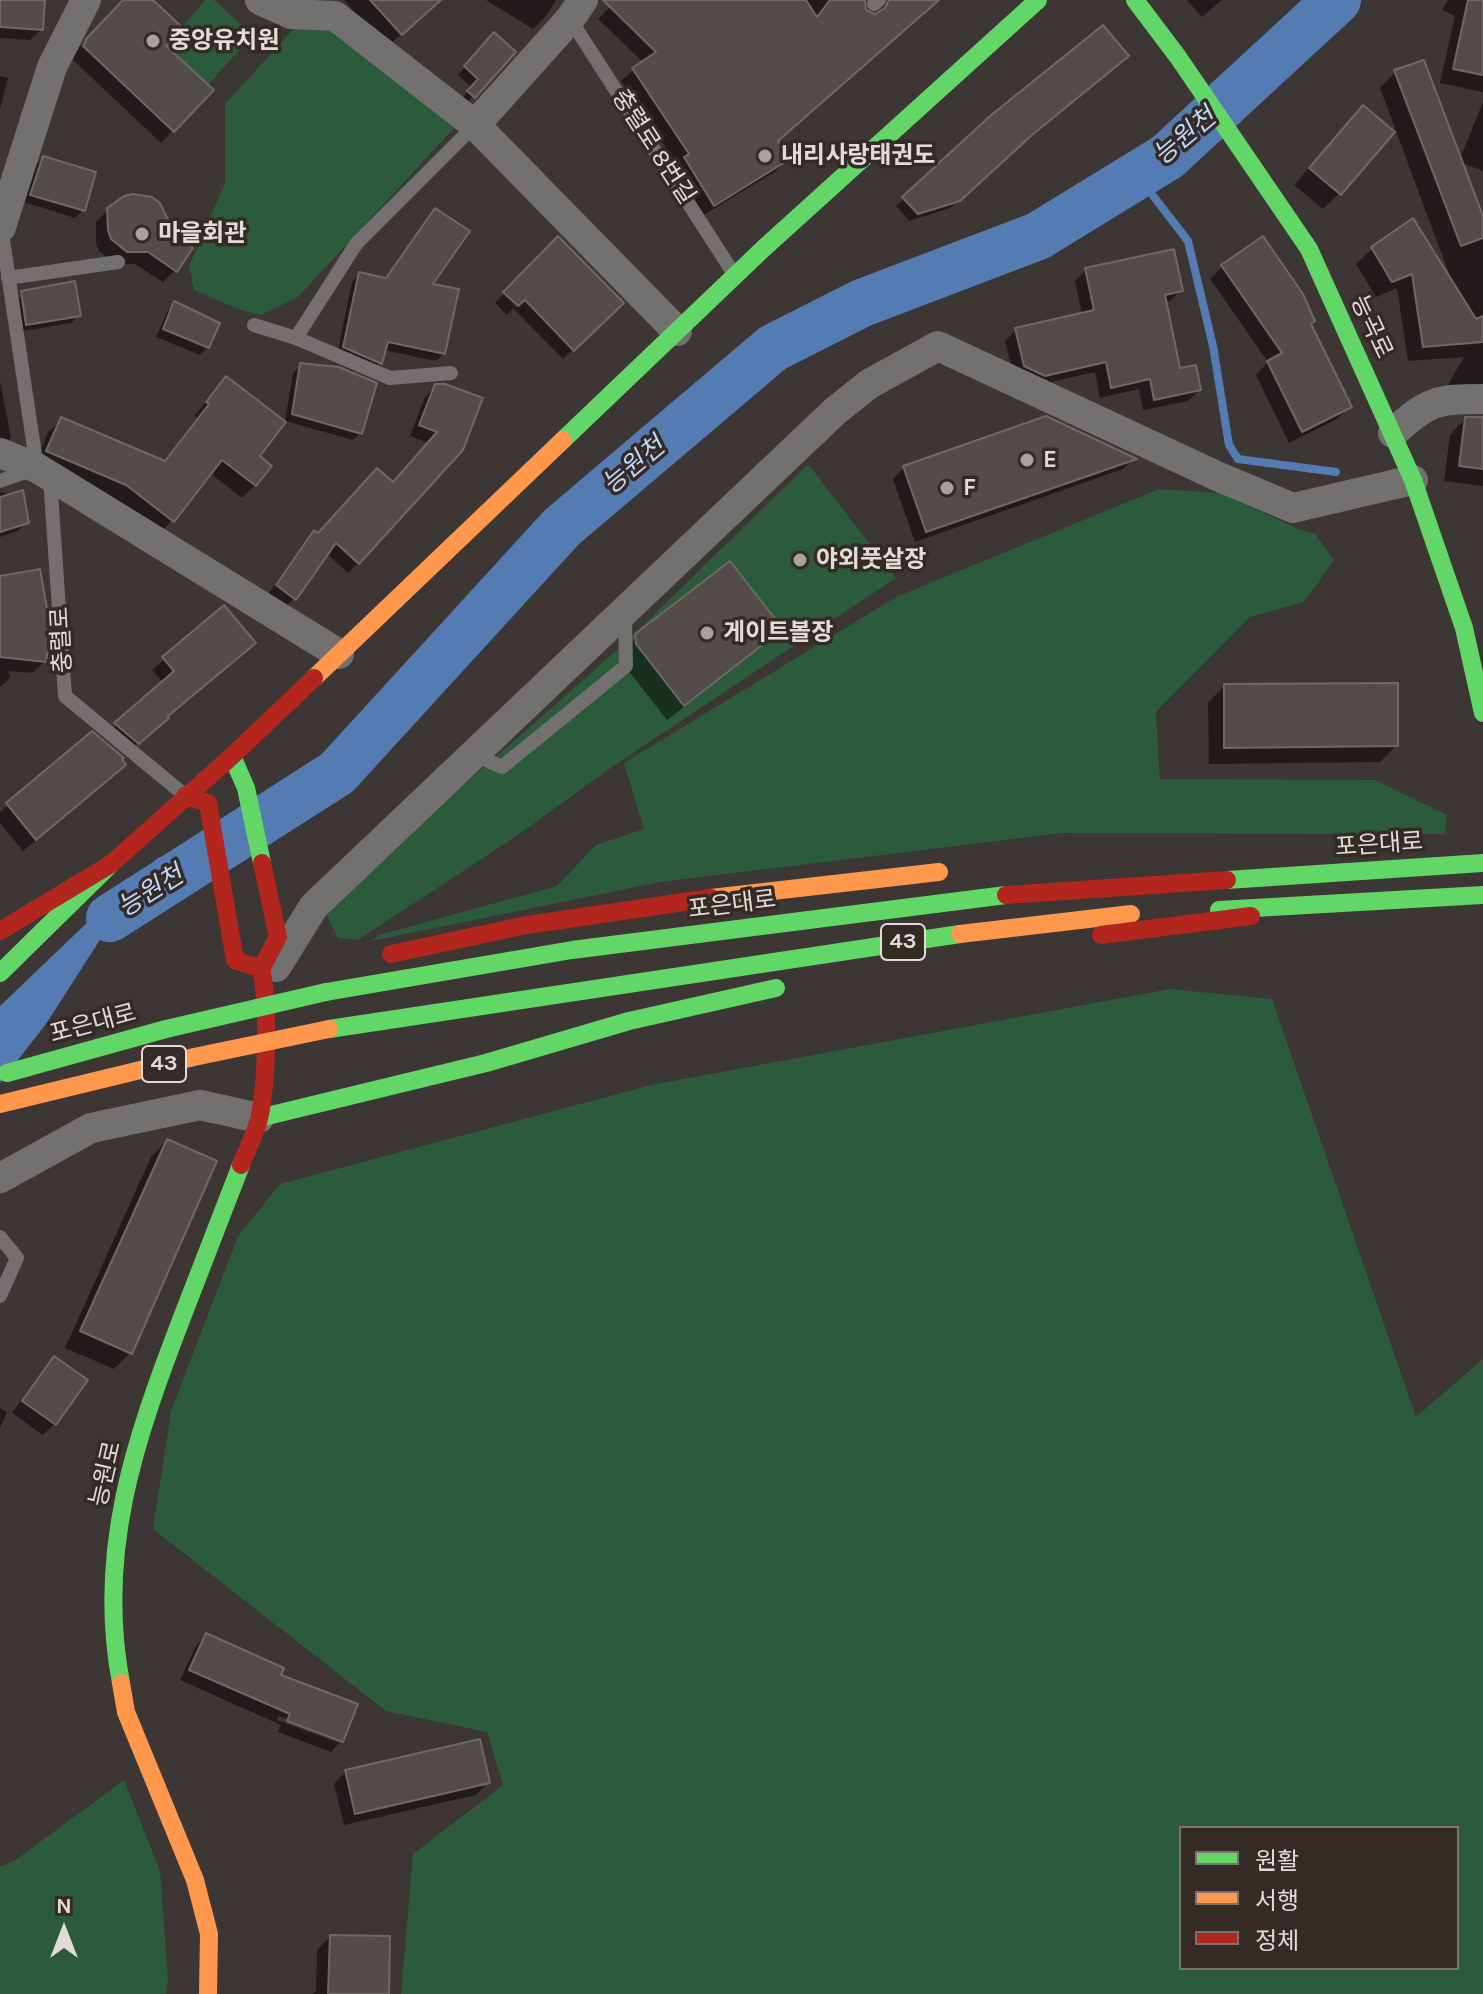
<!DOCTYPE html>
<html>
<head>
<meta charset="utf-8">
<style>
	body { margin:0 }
	#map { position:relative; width:1483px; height:1994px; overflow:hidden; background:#3c3634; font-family:Karla,"Noto Sans KR",sans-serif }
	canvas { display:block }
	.legend { position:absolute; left:1179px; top:1826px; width:280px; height:144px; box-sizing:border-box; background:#342b27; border:2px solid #7a726e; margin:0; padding:10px 14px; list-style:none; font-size:24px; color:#e2dcd9 }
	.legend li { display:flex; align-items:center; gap:16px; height:40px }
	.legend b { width:40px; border:2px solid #7a726e }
	.north { position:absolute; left:24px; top:1890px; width:80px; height:80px; -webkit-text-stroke:6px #342b27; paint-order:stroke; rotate:0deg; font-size:22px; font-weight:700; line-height:32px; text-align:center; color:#e2dcd9 }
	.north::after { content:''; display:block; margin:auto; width:28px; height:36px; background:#e2dcd9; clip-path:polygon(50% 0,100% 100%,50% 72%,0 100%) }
</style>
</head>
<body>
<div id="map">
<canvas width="1483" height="1994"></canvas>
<ul class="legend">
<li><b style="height:10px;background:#63d668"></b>원활</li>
<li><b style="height:10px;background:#ff974d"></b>서행</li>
<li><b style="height:10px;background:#b3261e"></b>정체</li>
</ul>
<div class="north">N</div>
</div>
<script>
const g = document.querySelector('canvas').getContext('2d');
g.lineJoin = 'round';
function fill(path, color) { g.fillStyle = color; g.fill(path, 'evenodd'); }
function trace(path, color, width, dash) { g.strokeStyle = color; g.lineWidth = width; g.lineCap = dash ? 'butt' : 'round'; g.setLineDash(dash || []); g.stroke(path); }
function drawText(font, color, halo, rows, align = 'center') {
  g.font = font + ' Karla,"Noto Sans KR",sans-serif'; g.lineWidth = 7; g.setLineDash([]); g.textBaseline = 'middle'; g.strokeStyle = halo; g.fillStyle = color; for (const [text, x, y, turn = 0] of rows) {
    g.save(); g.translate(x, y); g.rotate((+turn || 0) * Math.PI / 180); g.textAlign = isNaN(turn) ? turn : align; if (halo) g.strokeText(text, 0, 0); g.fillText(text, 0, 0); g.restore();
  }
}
fill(new Path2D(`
	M205,0H214L253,35L208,85L166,46Z
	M302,20L332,27L455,127L298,297L261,315L240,310L194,290L189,266L225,183V104Z
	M808,464L896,578L615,765L515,837L358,940L338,938L323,909L625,643Z
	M1159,489L1220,493L1301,530L1315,534L1334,560L1304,602L1250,617L1156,712L1160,779L1375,780L1447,815L1444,834L1062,833L661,882L371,941L379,935L557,886L596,845L644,829L624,763L896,597Z
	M1170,989L1272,999L1416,1417L1483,1359V1994H401L413,1854L503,1785L487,1732L386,1711L153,1529L171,1411L238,1236L280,1184L651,1085ZM1181,1828H1457V1968H1181Z
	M124,1780L160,1871L168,1980L166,1994H0V1867L14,1861Z`), '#2b5a3c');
fill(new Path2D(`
	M159,857L168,907L103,935L46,1024L0,1083V1006L115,896Z`), '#557cb2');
fill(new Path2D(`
	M0,0H43L41,30L30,40L0,38Z
	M125,0H150L163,46L211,90L161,143L72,59L75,52Z
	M344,0H439L386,48Z
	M486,0H556L547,15L533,29Z
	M617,0H863L865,12L877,16L898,0H936L776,142L787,159L776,171L702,216L673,170L678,166L621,81L643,62L598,19Z
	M1187,0H1222L1202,17Z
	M1448,0H1483V92L1440,83L1455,16L1442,10Z
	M487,43L513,52L466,104L460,100L472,88L458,75Z
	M1395,72L1459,161L1483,102V171L1460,162L1483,224V397L1478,401L1448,385L1464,357L1408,361L1397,288L1376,297L1356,264L1372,249L1451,279L1380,88Z
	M0,76L8,78L0,109Z
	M992,118L1022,142L950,208L909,221L896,206Z
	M1347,124L1340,193L1323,209L1294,185Z
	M43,158L83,210L75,218L24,202L35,166Z
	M108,210L165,230L175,270L163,282L135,264H115L99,251L96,243V222Z
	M435,210L430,286L444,353L436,361L384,350L380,363L373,370L337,355L352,282L360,274L385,279Z
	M558,238L621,303L563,359L513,308L507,315L495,303Z
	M1222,267L1349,407L1337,419L1289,443L1256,375L1268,362L1210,279Z
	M1086,270L1181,290L1170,301L1164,303L1178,371L1199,390L1188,401L1143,410L1139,389L1100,398L1095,372L1033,386L1014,377L1005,341L1016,330L1082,315L1075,281Z
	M25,292L79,315L71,323L23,331L18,300Z
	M175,304L208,347L200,355L156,337L167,312Z
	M301,365L361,433L353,440L285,421L293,373Z
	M226,379L257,457L255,485L242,498L210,473L160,534L35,464L48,432L62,419L163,462L197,418L194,416Z
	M0,381L11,438L0,449Z
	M436,386L480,399L358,563L348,573L326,553L294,598L284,609L267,596L304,543L314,533L317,535L392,484L429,443L410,436L425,397Z
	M1465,419L1483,421V486L1444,481L1450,435Z
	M1133,459L1123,469L915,542L893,479L904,467Z
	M0,492L12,495L27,522L18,531L0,537Z
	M0,578L45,661L32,673L8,671L10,678L0,687Z
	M224,608L166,717L126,754L104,736L163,683L152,670Z
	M780,628L764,645L667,720L620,660V653L637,636Z
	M1224,686L1396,746L1380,762L1209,764L1208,703Z
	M92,734L112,777L23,851L0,823V812Z
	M167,1141L130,1353L114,1369L65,1348L151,1157Z
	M55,1358V1423L43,1435L12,1413L43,1371Z
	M0,1408L7,1412L0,1428Z
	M206,1635L278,1676L355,1706L341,1741L331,1752L278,1732L281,1725L180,1680L196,1646ZM279,1716L339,1739V1743L277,1720Z
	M346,1771L488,1783L476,1795L344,1825L334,1784Z
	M330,1937L387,1994H313L316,1991L317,1950Z`), '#0007');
trace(new Path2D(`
	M1137,175L1188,241L1213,346L1229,445L1238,459L1336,472`), '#557cb2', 8);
trace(new Path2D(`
	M110,918L337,773L562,527L773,348L862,303L1038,236L1167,157L1337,0`), '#557cb2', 48);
const building = new Path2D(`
	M0,0H45L43,30L0,27Z
	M123,0H153L183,28L166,46L214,90L174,132L83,46L87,38Z
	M370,0H441L402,35Z
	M603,0H806L817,17L830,0H865L866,10L875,14L885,8L889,0H939L778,141L790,159L714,206L684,157L689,154L632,68L656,52Z
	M1468,0H1483V75L1453,69Z
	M1103,25L1129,56L1032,135L960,201L918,214L902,197L990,116Z
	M494,32L516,52L475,98L467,91L478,79L464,66Z
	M1424,60L1483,216V238L1461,246L1394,70Z
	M1363,105L1395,132L1341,195L1309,168Z
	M43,156L96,172L85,211L30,195Z
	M133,194L152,197L160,203L168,220L167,229L193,248L177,272L148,252H127L111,239L108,230L107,208L124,196Z
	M435,208L470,231L433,284L459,289L445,354L388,342L382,364L343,347L359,272L386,278Z
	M1413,218L1476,319L1483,316V342L1423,347L1412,274L1392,282L1371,247Z
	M558,236L624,303L574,351L525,300L518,306L503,292Z
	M1263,236L1303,294L1315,321L1311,324L1352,407L1302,432L1267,361L1282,353L1221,265Z
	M1174,249L1183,291L1165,295L1180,368L1196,365L1201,390L1154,400L1150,379L1111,388L1106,362L1045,376L1024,366L1015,328L1094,310L1085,268Z
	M75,281L81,316L26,325L21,291Z
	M174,301L220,323L209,348L163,329Z
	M300,363L339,367L377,383L362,434L292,414Z
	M226,376L286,422L260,456L272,466L256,486L222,460L174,522L126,485L46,451L61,417L165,461L209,404L206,402Z
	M435,384H445L483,398L463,450L359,564L336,543L296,600L276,585L314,530L318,533L377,468L393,482L437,432L419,425Z
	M1046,416L1137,459L926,532L903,466Z
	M1465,417H1483V469L1459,466Z
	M23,490L29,523L0,532V497Z
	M730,561L783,629L684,706L636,644L635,634Z
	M40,569L51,631L46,662L0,657V576Z
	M224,605L256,643L168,716L169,718L139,744L114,723L174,671L162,657Z
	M1398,683V746L1224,748V684Z
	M92,731L124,758L122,759L126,765L36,840L6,803Z
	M167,1139L217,1161L132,1354L80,1331Z
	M54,1356L88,1380L56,1425L22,1401Z
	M206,1633L284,1668L281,1675L358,1704L343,1742L287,1721L290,1714L189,1670Z
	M480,1739L490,1783L355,1814L345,1770Z
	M330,1935L390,1936L389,1994H328Z`);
fill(building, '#524d4a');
trace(building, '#6e6967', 2);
trace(new Path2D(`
	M874,4L879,0
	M570,19L732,271
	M8,278L118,262
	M254,325L296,338L356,244L475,125
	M296,338L390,378L451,373
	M50,478L65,696L182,793
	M0,481L37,468L1,227
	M473,754L502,767L626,666L625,614
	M0,1237L17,1258L0,1296`), '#737070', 14);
trace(new Path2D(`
	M260,0L291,14L335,16L475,125
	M583,0L570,19L475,125L677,331
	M1,227L52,67L86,0
	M1393,433C1429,401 1435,399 1483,399
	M0,453L37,468L339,654
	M276,967L314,906L834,412L869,384L938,346L1219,477L1293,508L1413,480
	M0,1178L91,1128L200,1105L259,1118`), '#737070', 30);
trace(new Path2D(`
	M1135,0L1178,57L1309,249L1413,480L1464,628L1483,713
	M563,440L764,248L1038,0
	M232,756L246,788L262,863
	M1227,880L1483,863
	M1219,910L1483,895
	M0,973L111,864
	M326,992L572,950L1006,895
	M329,1029L960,934
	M259,1118L486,1063L629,1021L776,988
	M121,1683C96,1552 135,1440 181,1320C201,1268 221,1217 241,1165`), '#63d668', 18);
trace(new Path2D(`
	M314,678L563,440
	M711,898L939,872
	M960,934L1131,914
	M121,1683L126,1712L195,1880L209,1934L208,1994`), '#ff974d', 18);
trace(new Path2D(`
	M185,796L208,803L235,960L261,969
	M1006,895L1227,880
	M0,931L111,864L232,756L314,678
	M1101,935L1251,916
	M391,954L527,925L711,898
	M241,1165C247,1150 255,1134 259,1119C267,1085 269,1002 261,969L278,937L262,863`), '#b3261e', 18);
trace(new Path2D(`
	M7,1073L166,1029L326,992`), '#63d668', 18);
trace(new Path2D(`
	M0,1104L194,1057L329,1029`), '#ff974d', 18);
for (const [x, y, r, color] of [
	[153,41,8,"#a8a29f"],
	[765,156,8,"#a8a29f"],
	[142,234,8,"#a8a29f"],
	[1027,460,8,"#a8a29f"],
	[947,488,8,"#a8a29f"],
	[800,560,8,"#a8a29f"],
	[707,633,8,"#a8a29f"]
]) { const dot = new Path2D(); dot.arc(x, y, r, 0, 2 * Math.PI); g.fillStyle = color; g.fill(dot); trace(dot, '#342b27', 3); }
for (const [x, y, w] of [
	[903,942,44],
	[164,1064,44]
]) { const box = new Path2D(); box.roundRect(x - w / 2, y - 18, w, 36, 6); g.fillStyle = '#342b27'; g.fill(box); trace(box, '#e2dcd9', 2); }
drawText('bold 22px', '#e2dcd9', null, [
	["43",903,942],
	["43",164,1064]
]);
drawText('bold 24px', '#e2dcd9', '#342b27', [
	["중앙유치원",169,41],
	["내리사랑태권도",781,156],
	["마을회관",158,234],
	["E",1043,460],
	["F",963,488],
	["야외풋살장",816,560],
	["게이트볼장",723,633]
], 'left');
drawText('24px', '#e2dcd9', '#342b27', [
	["충렬로 8번길",653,147,57],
	["능곡로",1371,327,65],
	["충렬로",62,640,-93],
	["포은대로",1379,845,-4],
	["포은대로",732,905,-7],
	["포은대로",93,1024,-15],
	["능원로",106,1474,-77]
]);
drawText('italic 26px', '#c0d8f9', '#342b27', [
	["능원천",1185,137,-40],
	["능원천",634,466,-40],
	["능원천",151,892,-32]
]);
</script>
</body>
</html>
